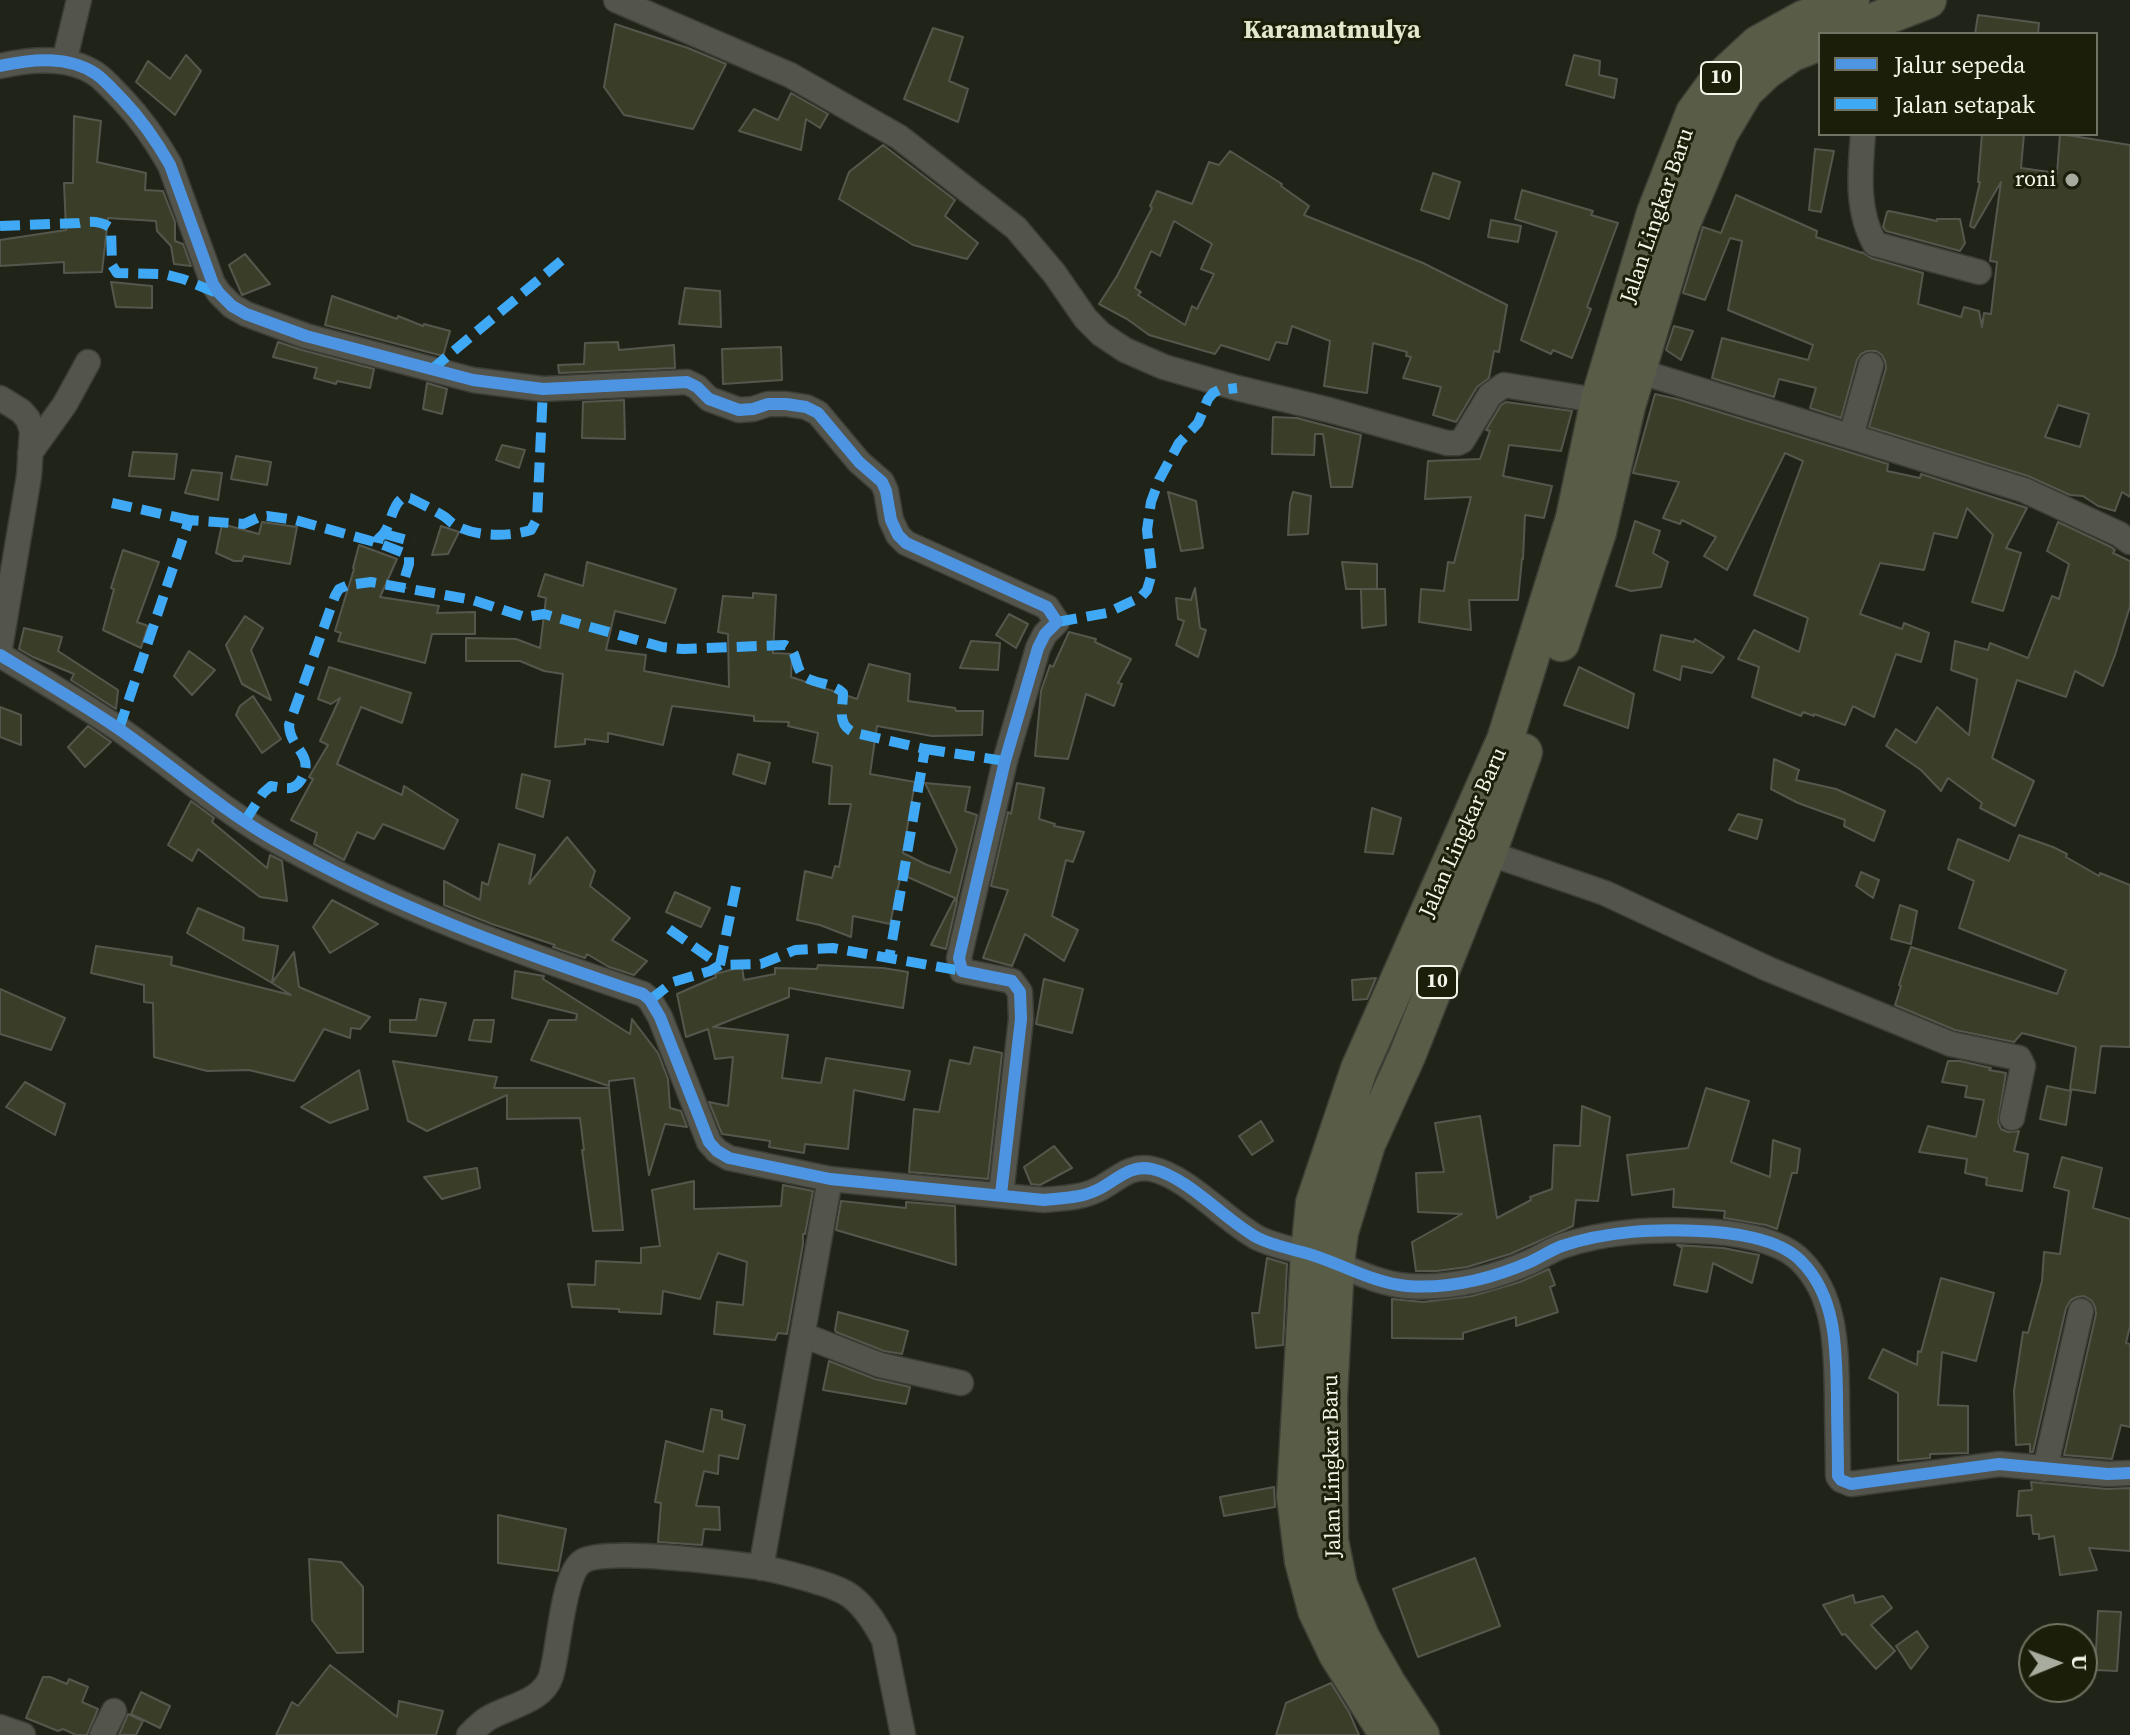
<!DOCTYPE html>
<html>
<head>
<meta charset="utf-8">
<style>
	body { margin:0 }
	#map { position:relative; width:2130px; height:1735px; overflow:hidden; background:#202317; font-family:"Source Serif 4",serif }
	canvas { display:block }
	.legend { position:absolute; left:1818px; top:32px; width:280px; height:104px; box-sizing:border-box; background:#1b1e09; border:2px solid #717462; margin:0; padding:10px 14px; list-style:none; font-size:24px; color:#f2f5e7 }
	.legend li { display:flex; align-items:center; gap:16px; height:40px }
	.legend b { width:40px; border:2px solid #717462 }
	.north { position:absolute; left:2018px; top:1623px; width:80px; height:80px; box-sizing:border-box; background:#1b1e09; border:2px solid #717462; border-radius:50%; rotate:89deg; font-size:22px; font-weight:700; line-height:32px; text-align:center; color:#f2f5e7 }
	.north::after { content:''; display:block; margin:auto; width:28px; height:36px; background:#a8ac9e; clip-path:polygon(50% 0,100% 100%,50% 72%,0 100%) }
</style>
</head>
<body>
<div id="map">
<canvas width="2130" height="1735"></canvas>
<ul class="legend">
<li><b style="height:10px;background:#4d94e3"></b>Jalur sepeda</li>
<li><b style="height:10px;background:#3fa9f5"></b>Jalan setapak</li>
</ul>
<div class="north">U</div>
</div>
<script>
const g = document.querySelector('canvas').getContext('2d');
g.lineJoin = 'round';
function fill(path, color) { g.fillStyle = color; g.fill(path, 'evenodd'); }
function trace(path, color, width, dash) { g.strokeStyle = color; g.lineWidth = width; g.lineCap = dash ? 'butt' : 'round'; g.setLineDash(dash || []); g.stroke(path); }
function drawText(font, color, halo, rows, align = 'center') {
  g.font = font + ' "Source Serif 4",serif'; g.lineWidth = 6; g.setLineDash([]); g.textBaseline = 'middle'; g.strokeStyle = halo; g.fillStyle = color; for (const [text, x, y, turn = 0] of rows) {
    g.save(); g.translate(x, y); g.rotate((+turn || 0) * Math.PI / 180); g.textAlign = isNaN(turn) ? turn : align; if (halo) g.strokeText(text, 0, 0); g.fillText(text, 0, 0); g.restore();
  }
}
const building = new Path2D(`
	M1978,15L2039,23L2038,34H1975Z
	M615,24L688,48L726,64L693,129L624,115L604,87Z
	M933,28L963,37L949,81L968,89L958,122L904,99Z
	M186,55L201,71L175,115L136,82L148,61L170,79Z
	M1574,55L1600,61L1599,75L1617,79L1614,98L1566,85Z
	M791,93L828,114L820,128L806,119L801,150L739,131L754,109L778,120Z
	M74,116L101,121L97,162L146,173L145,190L163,191L175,222V241L183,244L191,266L174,264L171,246L157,231L156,221L108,218L102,272L64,273V262L0,266V240L66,230L64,183H73Z
	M1982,134H2024L2021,168L2057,173L2060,134L2130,145V497L2122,492L2115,511L2098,506L2083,496L2070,495L2028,476L1869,427L1886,368L1885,361L1882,355L1876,351H1867L1861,354L1857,360L1841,418L1810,408L1816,388L1779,379L1774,397L1712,378L1722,338L1808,360L1813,345L1728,310L1742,241L1730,238L1705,300L1683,293L1703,227L1721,233L1736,195L1817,231L1816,237L1862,253V252L1871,258L1923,273L1918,304L1961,317L1964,307L1979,311L1982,327L1984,313L1991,314L1997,262L1990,261L2001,182L1974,228L1970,226L1980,182H1978ZM2058,405L2089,414L2080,447L2045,437Z
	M883,145L955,200L945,216L978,243L967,259L913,245L839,199L849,172Z
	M1815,149L1834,151L1821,212L1809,210Z
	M1230,151L1282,184L1281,186L1309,206L1304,215L1423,263L1507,305L1499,352L1494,351L1489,378L1477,387L1456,422L1433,415L1441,387L1403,378L1411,357L1406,356L1407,352L1373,343L1367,393L1347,390L1324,386L1330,341L1292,326L1287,344L1276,342L1269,360L1221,345L1215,354L1149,335L1127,319L1099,304L1117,276L1152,208L1150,206L1157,191L1192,204L1209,162L1219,165ZM1174,221L1212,244L1201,269L1214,274L1197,309L1192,306L1185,325L1138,295L1141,292L1135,288L1151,251L1160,256Z
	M1433,173L1460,182L1449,219L1421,210Z
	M1522,190L1593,211L1591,215L1618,223L1587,307L1591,309L1572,358L1553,350L1551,354L1521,340L1557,232L1515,219Z
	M1889,211L1937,221V219H1960L1965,243L1960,251L1886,231L1883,227L1887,212Z
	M1491,220L1521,226L1518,242L1488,237Z
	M245,254L270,284L242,295L229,265Z
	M111,282L152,286V308L116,307Z
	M685,288L720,291L721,327L679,324Z
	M332,296L397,319L398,316L423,326L424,324L450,331L443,356L325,325Z
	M1674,326L1693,331L1681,360L1666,350Z
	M278,342L302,350L374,369L370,388L337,381L336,384L314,378L317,368L273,357Z
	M618,342L619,350L674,345L675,368L559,373L558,365L584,364L585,343Z
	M781,347L782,380L723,384L722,349Z
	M427,383L447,389L442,414L423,409Z
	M1655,394L1677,399L1888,464L1887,471L1920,478L1921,474L2027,508L2006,548L2021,553L2003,611L1972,602L1993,535L1967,508L1957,538L1934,533L1924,570L1880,563L1860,614L1902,629L1904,623L1929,633L1921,662L1896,654L1874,717L1853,706L1845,725L1814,714V716L1803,712L1801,716L1752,697L1759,667L1738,659L1754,630L1799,652L1808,618L1754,595L1803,461L1785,453L1727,570L1704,556L1716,537L1682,520L1680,524L1663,518L1679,482L1633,473Z
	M624,400L625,439L582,438L583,402Z
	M1506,402L1572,411L1561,451L1509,445L1503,476L1552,486L1544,518L1525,515L1523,559H1522L1518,600H1469L1471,630L1419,622L1421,589L1444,591L1448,562L1454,563L1471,497L1425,499L1428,461L1480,459L1490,431L1486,430L1501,405Z
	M1273,417L1297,418L1361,435L1352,487H1331L1323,434H1315L1314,455L1272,454Z
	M502,445L525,450L519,468L496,460Z
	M133,452L177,454L174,479L129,476Z
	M236,456L271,462L267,485L231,479Z
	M192,470L222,473L218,500L185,493Z
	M1168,492L1196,501L1203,548L1181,551Z
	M1293,492L1311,496L1308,534L1288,535L1290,503Z
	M1635,521L1660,531L1653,553L1668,562L1661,587L1631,591L1616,586Z
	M262,522L297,527L290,564L244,556L242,561H234L216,553L222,524L259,534Z
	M2058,522L2111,547L2115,550L2113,553L2130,561V606L2115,655L2103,686L2075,671L2066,697L2017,680L1992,758L2034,781L2015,826L1980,808L1982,803L1948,778L1941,791L1921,770L1886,746L1896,729L1916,743L1937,707L1969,735L1977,679L1951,670L1955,641L1988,650L1990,643L2028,658L2052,596L2059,599L2069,564L2047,551Z
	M441,526L459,532L448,554L432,555Z
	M359,545L397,559L380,597L439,606L437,613L475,612V634H432L425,663L338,641L341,633L335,631L354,569L353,568Z
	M123,550L159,562L137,622L148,626L141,648L103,630L114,589L111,588Z
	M587,562L676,589L665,623L615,611L606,650L646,655L644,671L729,687L728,634L718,632L723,596L753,598V593L776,595L773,653L792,654L791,677L857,699L869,664L910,674L908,701L955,708L956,711H983L982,735L932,736L877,726L870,774L915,782L903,853L927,865L950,873L957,849L925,783L970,787L965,811L977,815L957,899L901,874L890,924L853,916L851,937L820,925L797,920L805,871L832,878L835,866L839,867L851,804H829L832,766L813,762L818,733L788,726L789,722L754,721V716L672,706L663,745L608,733V742L585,739V744L555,747L563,674L544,671L520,661H466V638L516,639L540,648L546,598L538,596L545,574L583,586Z
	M1342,562L1377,564V589H1346Z
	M1195,588L1200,628L1206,630L1198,657L1176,645L1184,621L1178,619L1176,598L1191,600Z
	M1361,589H1385L1386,625L1362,628Z
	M1009,614L1028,624L1016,648L996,635Z
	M245,616L263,628L251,650L271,700L242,684L226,645Z
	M24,628L62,637L58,651L118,690L116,709L71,680L74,674L33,657L19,649Z
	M1069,632L1096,639L1095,642L1131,659L1118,683L1122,684L1114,706L1086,694L1068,759L1035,756L1041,691L1050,665L1053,667Z
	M1661,635L1694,642L1695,639L1724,657L1712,673L1682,666L1680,680L1654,670Z
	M971,641L1000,643L998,670L960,668Z
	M189,651L215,670L192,695L174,676Z
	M329,667L411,693L402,723L361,707L337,764L402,795L404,786L458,820L444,849L383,824L374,839L357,832L344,860L314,844L317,833L291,820L313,779L309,777L328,745L320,741L340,698L331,704L318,699Z
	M1579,667L1634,694L1628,728L1564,705Z
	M253,696L281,739L262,753L236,715L240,706Z
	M0,707L21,715V745L0,737Z
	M88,726L111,742L85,767L68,747Z
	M738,754L770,763L765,784L733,774Z
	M1774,759L1799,770L1796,780L1836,789L1885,811L1874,841L1844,826L1845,820L1798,803L1771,789Z
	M522,774L550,781L543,817L516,808Z
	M1017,783L1044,788L1039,819L1055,824L1054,826L1084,832L1073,862L1066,860L1052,916L1078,930L1064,961L1025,934L1012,966L983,958L1008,890L991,886L1008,812L1011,814Z
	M191,801L214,818L212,822L267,868L270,855L282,861L287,901L260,897L198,849L192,861L168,845Z
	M1372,808L1401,818L1393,854L1365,852Z
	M1738,814L1762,820L1757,839L1729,830Z
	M2019,835L2053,847L2067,854L2066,857L2099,876L2100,873L2130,885V1047L2101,1046L2095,1093L2070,1089L2076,1047L2022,1033L2014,1042L1955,1030L1895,1005L1901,986L1899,985L1911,947L2057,994L2066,970L1959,928L1974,881L1948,869L1958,839L2009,861Z
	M567,837L595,871L590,886L630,918L612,940L647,961L634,975L609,967L587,954L585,958L553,947L555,945L492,924L444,905V881L480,900L482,882L488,885L499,844L535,855L529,884Z
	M1861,872L1879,880L1873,898L1856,886Z
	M675,892L710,908L701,927L666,912Z
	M332,900L378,924L330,953L313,927Z
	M954,900L957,901L946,949L931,945Z
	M1900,905L1917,911L1911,944L1891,939Z
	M198,908L244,928L243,940L278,946L272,983L187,933Z
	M96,946L172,957L171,965L291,995L272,983L294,952L299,987L370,1017L360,1029L351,1028L350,1038L324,1029L294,1081L249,1070L207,1071L154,1057L153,1003L144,1002V985L91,973Z
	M818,965L883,968L908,972L903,1008L789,988V997L713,1027L788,1035L782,1078L821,1083L826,1058L910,1071L904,1100L854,1090L848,1149L805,1144L804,1153L769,1147L770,1141L722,1134L709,1102L728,1106L733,1057L715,1059L708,1029L686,1037L677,994L716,977L715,974L742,967L744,980L775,974V968L817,969Z
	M515,971L544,976L543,979L630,1034L632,1019L658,1053L668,1079L670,1108L681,1111L687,1127L665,1124L649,1175L634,1078L609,1081V1086L531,1060L549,1020H576L577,1014L512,998Z
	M1376,978L1367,999L1353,1000L1352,980Z
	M1044,979L1083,989L1072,1033L1036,1024Z
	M0,989L65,1018L51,1050L0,1034Z
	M420,999L446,1003L436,1036L390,1032V1020H416Z
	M474,1020H494L491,1042L469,1040Z
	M974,1047L1002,1053L988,1179L909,1172L914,1109L939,1112L950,1060L970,1064Z
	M393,1061L497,1077L494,1088H609L623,1230L593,1231L582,1150H584L580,1118L507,1119V1095L427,1131L408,1121Z
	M1948,1061H1960L1991,1068L1989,1070L2006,1073L1998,1122L2001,1129L2008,1132L2019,1131L2014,1151L2028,1154L2022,1191L1986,1185L1987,1178L1965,1173L1967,1159L1919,1152L1928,1126L1976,1137L1984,1100L1965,1097L1967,1086L1942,1082Z
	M359,1070L368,1109L330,1123L301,1107Z
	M25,1082L65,1104L55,1135L6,1107Z
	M2047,1086L2071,1091L2066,1125L2040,1119Z
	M1706,1088L1749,1101L1731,1162L1770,1177L1773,1140L1800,1149L1797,1173H1792L1777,1229L1766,1225L1724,1218L1725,1211L1673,1207L1674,1189L1632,1195L1627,1155L1688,1148Z
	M1582,1106L1610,1117L1598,1201L1576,1200L1573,1226L1510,1254L1467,1267L1437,1271H1416L1412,1242L1462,1214L1418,1212L1416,1173L1444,1172L1435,1123L1480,1116L1497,1218L1531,1200L1530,1197L1552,1189L1554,1145L1580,1146Z
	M1261,1121L1273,1141L1252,1155L1239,1136Z
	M1054,1146L1072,1168L1040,1185L1031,1184L1024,1167Z
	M2062,1157L2102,1168L2093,1208L2130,1219V1326L2126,1343L2130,1344V1427L2121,1425L2112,1459L2064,1455L2096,1314L2095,1307L2092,1301L2084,1296L2077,1297L2071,1300L2066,1308L2033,1452H2030V1444L2016,1445L2014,1391L2023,1332L2028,1333L2042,1281L2044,1252L2060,1254L2069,1191L2054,1187Z
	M477,1168L480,1188L442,1199L424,1177Z
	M694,1181V1209L781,1206L783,1185L813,1191L805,1234H803V1244L787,1334L778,1333L775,1340L714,1334L717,1302L743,1305L747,1262L718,1253L700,1299L663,1291L661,1314L619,1312V1309L572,1307L568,1284L595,1285L596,1261L641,1263V1248L660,1246L652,1190Z
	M841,1201L906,1208V1202L955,1206L956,1265L836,1230Z
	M1677,1245L1723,1248L1759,1255L1752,1283L1713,1263L1707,1292L1674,1285L1682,1248Z
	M1267,1258L1287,1264L1283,1345L1256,1348L1252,1313H1259Z
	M1549,1269L1555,1285L1550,1287L1558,1312L1516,1326V1317L1463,1333V1339L1392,1338V1299L1423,1302L1472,1296L1520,1282Z
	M1941,1278L1994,1293L1976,1361L1942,1352L1938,1405L1968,1406V1453L1930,1454V1458L1898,1461V1393L1869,1378L1883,1349L1917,1365L1918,1351L1921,1352Z
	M838,1312L908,1331L902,1354L884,1351L836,1332L835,1330Z
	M829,1361L875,1379L910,1387L906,1404L823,1390Z
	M711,1409L722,1411V1419L745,1425L738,1459L719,1455L718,1474L704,1471L696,1506L719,1507L720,1530L704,1529L702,1545L658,1542L661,1503L655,1502L666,1441L703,1452Z
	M2031,1482L2107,1489L2130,1488V1551L2089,1548L2097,1570L2060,1575L2054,1536L2039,1539V1534H2033L2031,1515L2017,1516L2019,1491L2032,1490Z
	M1274,1487L1275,1507L1224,1516L1220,1497Z
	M498,1515L566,1529L558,1571L498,1563Z
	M1475,1558L1500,1626L1418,1657L1393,1589Z
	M309,1559L341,1562L363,1587V1652L337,1653L312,1620Z
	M1853,1595L1855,1603L1883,1596L1892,1608L1871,1625L1895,1651L1876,1669L1845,1634L1842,1635L1823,1605Z
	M2098,1611L2121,1612L2117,1671L2095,1670Z
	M1917,1631L1928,1647L1911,1669L1896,1646Z
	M330,1665L397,1717L399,1701L443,1711L436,1735H276L292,1702L298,1706Z
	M43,1677H50L67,1684L69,1679L88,1687L82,1702L98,1709L87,1735H76L63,1729L58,1731L26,1718Z
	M1331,1683L1349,1712L1359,1735H1276L1286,1703Z
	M141,1692L170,1706L160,1728L131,1714Z
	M128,1714L143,1721L136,1735H119Z`);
fill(building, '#3a3e29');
trace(building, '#55574d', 2);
const minor = new Path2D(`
	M616,0L790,75L899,137L1016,228L1054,273L1086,319L1101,334L1125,350L1164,367L1237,388L1329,410L1447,443H1458L1462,441L1490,395L1504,385L1613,403
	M64,62L79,0
	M0,66C31,59 68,55 96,74C106,81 114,91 123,100C141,119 157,142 170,165L213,284L219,293L232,306L246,314L306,336L473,380L543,389L687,382L697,387L709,399L739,410L753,409L768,404H786L806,407L818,413L859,462L882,482L886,491L891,520L898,535L906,543L1047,607L1057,622L1045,634L1038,648L1005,761L959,958L962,971L1012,981L1020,992L1021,1019L1001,1194
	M1863,134C1860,171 1856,211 1875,244L1979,272
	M1638,371L2024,490L2119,534L2130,542
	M0,398L21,411L28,419L32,431L29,476L0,648
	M1851,436L1871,365
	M30,453L65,404L88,362
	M0,655C40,679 81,703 119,729C171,765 218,807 273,839C390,906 515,951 643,994L650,1000L660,1017L709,1142L717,1151L729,1158L830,1179L1044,1200C1062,1198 1081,1198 1097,1190C1116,1181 1129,1164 1152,1169C1188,1177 1226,1221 1258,1238C1274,1246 1292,1249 1309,1254C1342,1264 1373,1283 1407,1286C1449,1289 1491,1279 1530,1262C1541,1257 1551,1250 1562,1246C1607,1231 1653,1229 1699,1231C1730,1232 1779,1238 1801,1261C1837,1297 1836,1350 1837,1397C1837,1423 1838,1449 1838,1476L1841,1480L1851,1484L1999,1464L2108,1474L2130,1473
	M1488,853L1605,893L1768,969L1951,1044L2019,1058L2023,1066L2012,1118
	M803,1335L880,1365L961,1383
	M2045,1469L2081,1311
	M761,1568L830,1179
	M0,1727L23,1735
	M102,1735L114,1711
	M469,1735C475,1729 481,1723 487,1719C508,1706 543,1702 551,1676C559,1652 562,1573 583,1561C605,1547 728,1563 759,1567C780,1571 828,1583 846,1593C863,1603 875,1623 884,1640L903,1735`);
const highway = new Path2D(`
	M1841,34L1928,0
	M1561,643L1598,532L1627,406L1681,226L1720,133L1745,91L1766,71L1792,53L1820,42
	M1388,1735L1337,1654L1316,1610L1303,1561L1295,1496L1309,1254L1314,1203L1359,1069L1505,740L1574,518L1599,400L1655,213L1694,113L1716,83L1758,44L1803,19L1851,0
	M1421,1735L1387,1683L1362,1639L1339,1585L1330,1540L1329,1396L1336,1263L1340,1232L1367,1144L1407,1056L1488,853L1524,752`);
trace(minor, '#3c3e35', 27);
trace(highway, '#3c3e35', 39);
trace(minor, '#53554d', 24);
trace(highway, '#595d48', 36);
trace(new Path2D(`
	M0,226L79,223C90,221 101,221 111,228L112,265L117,273L164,274L183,279L217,293
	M431,370L567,256
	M112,503L189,520
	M385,534L414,542
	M378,543L379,538C393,528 389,506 404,497L410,498C422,504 434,510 445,517C448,519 451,523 455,525C475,537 510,537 531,530L537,519L543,389
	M1057,622L1107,613L1141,597L1147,590L1152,573L1147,530L1151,502L1159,480L1179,443L1198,423L1208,399L1213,393L1219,390L1237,388
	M119,729L189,520L244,524L259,517L267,516L295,520L378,543L409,555V564L402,587
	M925,749L1005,761
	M245,821L263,793L271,786C284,788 294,792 301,780C316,754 290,750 289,725L335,596L339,589L348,585L371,582L473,600L525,617L544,614L662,647L683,649L785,645C798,652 794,662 801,673C809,684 832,682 843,693C843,710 836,725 855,733L925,749L889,959
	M669,929L720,965
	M720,965L736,886
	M650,1000L673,982L710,971L720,965L761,964L795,950L833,948L962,971`), '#3fa9f5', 10, [20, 10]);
trace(new Path2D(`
	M0,66C31,59 68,55 96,74C106,81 114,91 123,100C141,119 157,142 170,165L213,284L219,293L232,306L246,314L306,336L473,380L543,389L687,382L697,387L709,399L739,410L753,409L768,404H786L806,407L818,413L859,462L882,482L886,491L891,520L898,535L906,543L1047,607L1057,622L1045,634L1038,648L1005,761L959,958L962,971L1012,981L1020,992L1021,1019L1001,1194
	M0,655C40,679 81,703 119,729C171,765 218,807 273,839C390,906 515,951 643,994L650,1000L660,1017L709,1142L717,1151L729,1158L830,1179L1044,1200C1062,1198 1081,1198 1097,1190C1116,1181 1129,1164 1152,1169C1188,1177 1226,1221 1258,1238C1274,1246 1292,1249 1309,1254C1342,1264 1373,1283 1407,1286C1449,1289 1491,1279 1530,1262C1541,1257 1551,1250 1562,1246C1607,1231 1653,1229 1699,1231C1730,1232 1779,1238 1801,1261C1837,1297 1836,1350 1837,1397C1837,1423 1838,1449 1838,1476L1841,1480L1851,1484L1999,1464L2108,1474L2130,1473`), '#4d94e3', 12);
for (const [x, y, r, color] of [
	[2072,180,8,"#a8ac9e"]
]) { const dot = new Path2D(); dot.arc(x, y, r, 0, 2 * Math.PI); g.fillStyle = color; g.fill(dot); trace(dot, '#1b1e09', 3); }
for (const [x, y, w] of [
	[1721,78,40],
	[1437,982,40]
]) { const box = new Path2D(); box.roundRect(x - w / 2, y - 16, w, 32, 6); g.fillStyle = '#1b1e09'; g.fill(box); trace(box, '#f2f5e7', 2); }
drawText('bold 20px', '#f2f5e7', null, [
	["10",1721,78],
	["10",1437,982]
]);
drawText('22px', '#f2f5e7', '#1b1e09', [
	["roni",2056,180]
], 'right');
drawText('22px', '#f2f5e7', '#1b1e09', [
	["Jalan Lingkar Baru",1658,216,-71],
	["Jalan Lingkar Baru",1464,833,-66],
	["Jalan Lingkar Baru",1333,1466,-91]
]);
drawText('bold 26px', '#e2e8cc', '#1b1e09', [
	["Karamatmulya",1332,31]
]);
</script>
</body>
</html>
